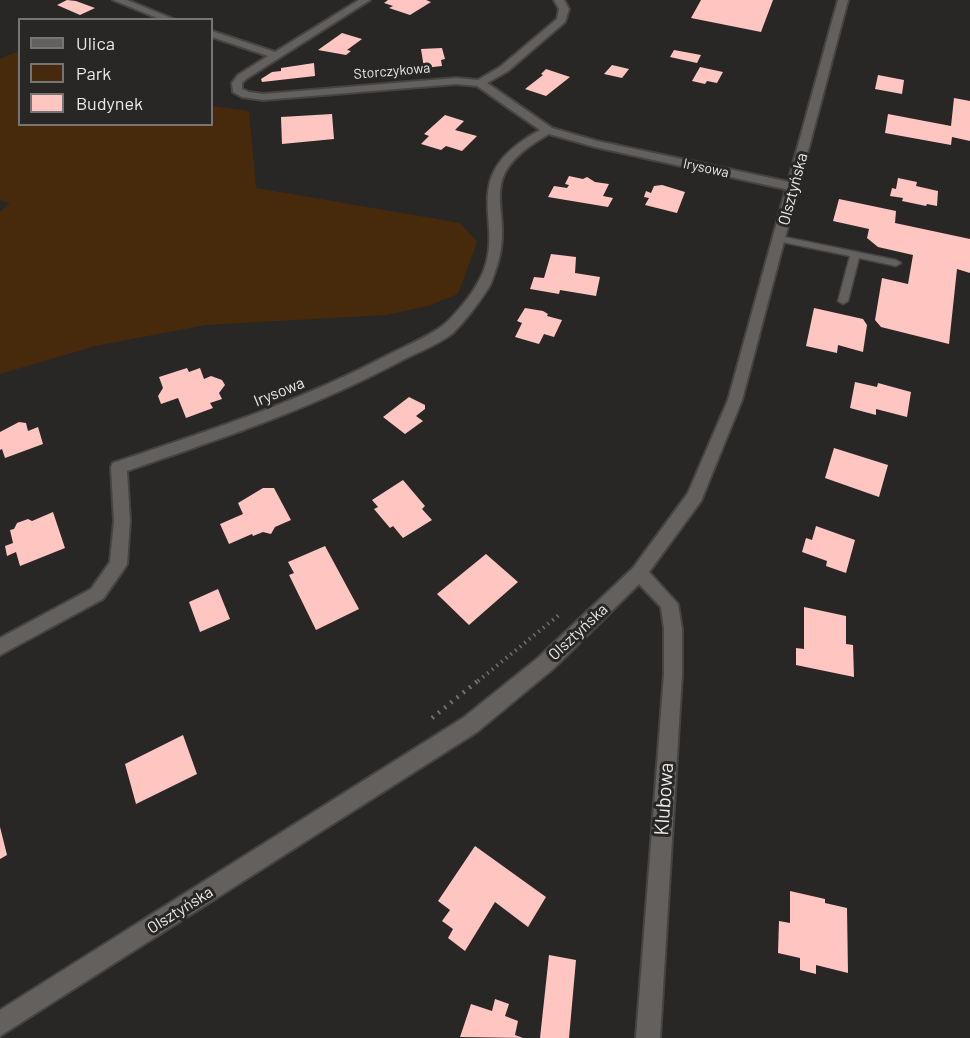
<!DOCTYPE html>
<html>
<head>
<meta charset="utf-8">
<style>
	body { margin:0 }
	#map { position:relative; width:970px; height:1038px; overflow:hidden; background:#292725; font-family:Barlow,sans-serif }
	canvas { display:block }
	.legend { position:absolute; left:18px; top:18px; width:195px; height:108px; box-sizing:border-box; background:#292725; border:2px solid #777573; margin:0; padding:8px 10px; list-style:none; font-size:18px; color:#eceae9 }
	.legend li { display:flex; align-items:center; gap:12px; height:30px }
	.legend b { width:30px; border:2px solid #777573 }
</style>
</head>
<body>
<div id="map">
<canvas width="970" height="1038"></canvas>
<ul class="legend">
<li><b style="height:8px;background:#63605d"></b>Ulica</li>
<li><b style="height:16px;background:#472a0b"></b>Park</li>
<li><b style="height:16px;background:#ffc5c1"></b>Budynek</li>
</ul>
</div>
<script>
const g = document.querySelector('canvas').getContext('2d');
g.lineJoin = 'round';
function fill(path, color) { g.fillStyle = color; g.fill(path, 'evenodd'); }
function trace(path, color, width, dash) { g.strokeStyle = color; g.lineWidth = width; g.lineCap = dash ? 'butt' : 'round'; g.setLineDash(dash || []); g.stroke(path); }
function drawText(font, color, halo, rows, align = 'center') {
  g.font = font + ' Barlow,sans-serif'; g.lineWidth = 6; g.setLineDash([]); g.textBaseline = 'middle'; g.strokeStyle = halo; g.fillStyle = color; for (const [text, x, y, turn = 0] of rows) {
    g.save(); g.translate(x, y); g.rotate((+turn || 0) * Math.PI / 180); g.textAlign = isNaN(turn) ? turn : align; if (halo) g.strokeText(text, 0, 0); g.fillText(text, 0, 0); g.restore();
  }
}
fill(new Path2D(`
	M19,51L20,124H212V106L249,111L256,188L460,223L477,242L458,294L428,306L386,315L206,325L95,346L0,374V212L10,203L0,200V59Z`), '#472a0b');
fill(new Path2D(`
	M67,0L76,1L95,8L80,15L57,5Z
	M388,0H426L431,2L410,15L389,8L393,6L384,3Z
	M701,0H773L761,32L691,18Z
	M342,33L362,39L347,50L351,51L346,55L318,50Z
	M442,48L445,59L441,60L442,66L424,68L421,49Z
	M674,50L701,55L697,63L670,57Z
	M314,63L315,76L262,82L261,79L272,72L281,71V68Z
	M612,65L629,69L622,78L604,74Z
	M700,67L723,72L717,83L707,81L705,84L692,81Z
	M546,69L570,77L546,96L525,89L543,75L541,74Z
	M878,75L904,80L902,94L875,89Z
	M954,98L970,101V141L952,137L951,145L885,133L888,114L951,126Z
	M332,114L334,139L282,144L281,117Z
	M445,115L464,121L455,130L477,136L462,151L446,146L441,150L421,144L429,136L424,134Z
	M569,176L583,179L587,177L595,182L609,184L603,196L613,198L608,207L548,197L554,186L567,188L569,185L565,184Z
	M898,178L917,182L916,186L938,191L937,206L927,204L926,206L902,201L903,198L890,196L892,188L896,189Z
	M662,185L685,192L677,213L645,205L649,198L644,197L646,191L651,193L654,186Z
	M839,199L896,211L895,223L970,239V273L957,269L949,344L881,327L875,320L882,278L908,284L913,255L878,247L867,238L869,229L833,221Z
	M551,254L576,257L575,273L600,277L596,296L560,290L559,294L530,289L534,277L544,278Z
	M525,308L543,311L548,314L547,316L562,320L554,337L544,334L539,344L515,337L522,323L517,321Z
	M814,308L863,319L867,325L863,352L838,345L837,353L806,346Z
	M187,368L189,372L200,368L204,379L211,376L222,380L225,385L219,393L222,399L210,403L213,408L186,418L178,398L161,404L158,396L163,388L159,377Z
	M855,382L877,387L878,383L911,392L907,417L876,409V415L850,408Z
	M409,397L425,405V409L416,416L423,421L405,434L383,417Z
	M19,422L26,423L28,431L38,427L43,444L5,458L2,449L0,450V432Z
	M834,448L888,465L879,497L825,478Z
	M403,480L425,506L422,509L432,520L403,538L393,526L390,528L374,509L378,507L372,500Z
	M263,488H274L291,520L275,527L271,534L263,532L253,536L252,534L229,544L220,524L243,514L238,503Z
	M53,512L65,548L20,566L16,552L7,556L5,546L13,543L10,530L14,529L17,523L28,519L32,521Z
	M816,526L855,540L846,573L826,566L827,561L802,552L806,538L812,540Z
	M325,546L359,609L316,630L289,575L294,573L288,562Z
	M486,554L518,582L469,625L437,594Z
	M218,589L230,619L200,632L189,602Z
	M804,607L846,616V644L853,645L854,677L796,665V648L804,649Z
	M183,735L197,774L136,804L125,764Z
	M0,827L7,855L0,859Z
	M475,846L546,897L528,927L495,902L465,951L448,938L453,929L442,921L450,910L438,901Z
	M790,891L825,899V903L847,908L848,973L816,965V974L800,970V958L778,953L779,921L790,923Z
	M549,955L576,960L569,1038H540Z
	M495,999L509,1004L505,1016L518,1021L515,1035L523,1038L460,1037L471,1004L492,1011Z`), '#ffc5c1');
const service = new Path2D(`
	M780,236L896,260L901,263L896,266L859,258L848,301L843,304L838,301L850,256L777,241V237Z`);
const minor = new Path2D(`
	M113,0H127L176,20H162Z
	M359,0H370L246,79L242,83V89L249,92L263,94L456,78L478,80L500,67L557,19L559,9L554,0H564L569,9L565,22L508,71L487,83L552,128L597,141L794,183L800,187L794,191L595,147L549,134C467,180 518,207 496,269C493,276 492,284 487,290C478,304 465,321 453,333C440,344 413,354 397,363C308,410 222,438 127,471L130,521L127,564L124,569L103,599L0,655V638L91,589L110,562L114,521L111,467L113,463C207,431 296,403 384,357C403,347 424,339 441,327C451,320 470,297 476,286C515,225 447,181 540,130L477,86L456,84L263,100L242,97L233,92L232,83L238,75L268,56L212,37V31L275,52Z`);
const tertiary = new Path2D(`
	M838,0H848L742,400L701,501L649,572L678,604L682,629V674L660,1038H636L664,674V629L661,607L639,584L553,669L477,732L0,1036V1010L463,718L539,657L633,568L688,493L728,400Z`);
trace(service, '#464443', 3);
trace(minor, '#464443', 4);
trace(tertiary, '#464443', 4);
trace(new Path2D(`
	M478,681L559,615`), '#72706f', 4, [1.5, 4.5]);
trace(new Path2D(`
	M432,718L480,679`), '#72706f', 4.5, [2, 6]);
fill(service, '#63605d');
fill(minor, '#63605d');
fill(tertiary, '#63605d');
drawText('14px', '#eceae9', '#292725', [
	["Storczykowa",392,71,-5],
	["Irysowa",706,168,12]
]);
drawText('16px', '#eceae9', '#292725', [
	["Olsztyńska",793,189,-75],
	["Irysowa",279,392,-22],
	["Olsztyńska",578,632,-43],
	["Olsztyńska",180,910,-32]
]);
drawText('20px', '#eceae9', '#292725', [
	["Klubowa",664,799,-86]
]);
</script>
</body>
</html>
